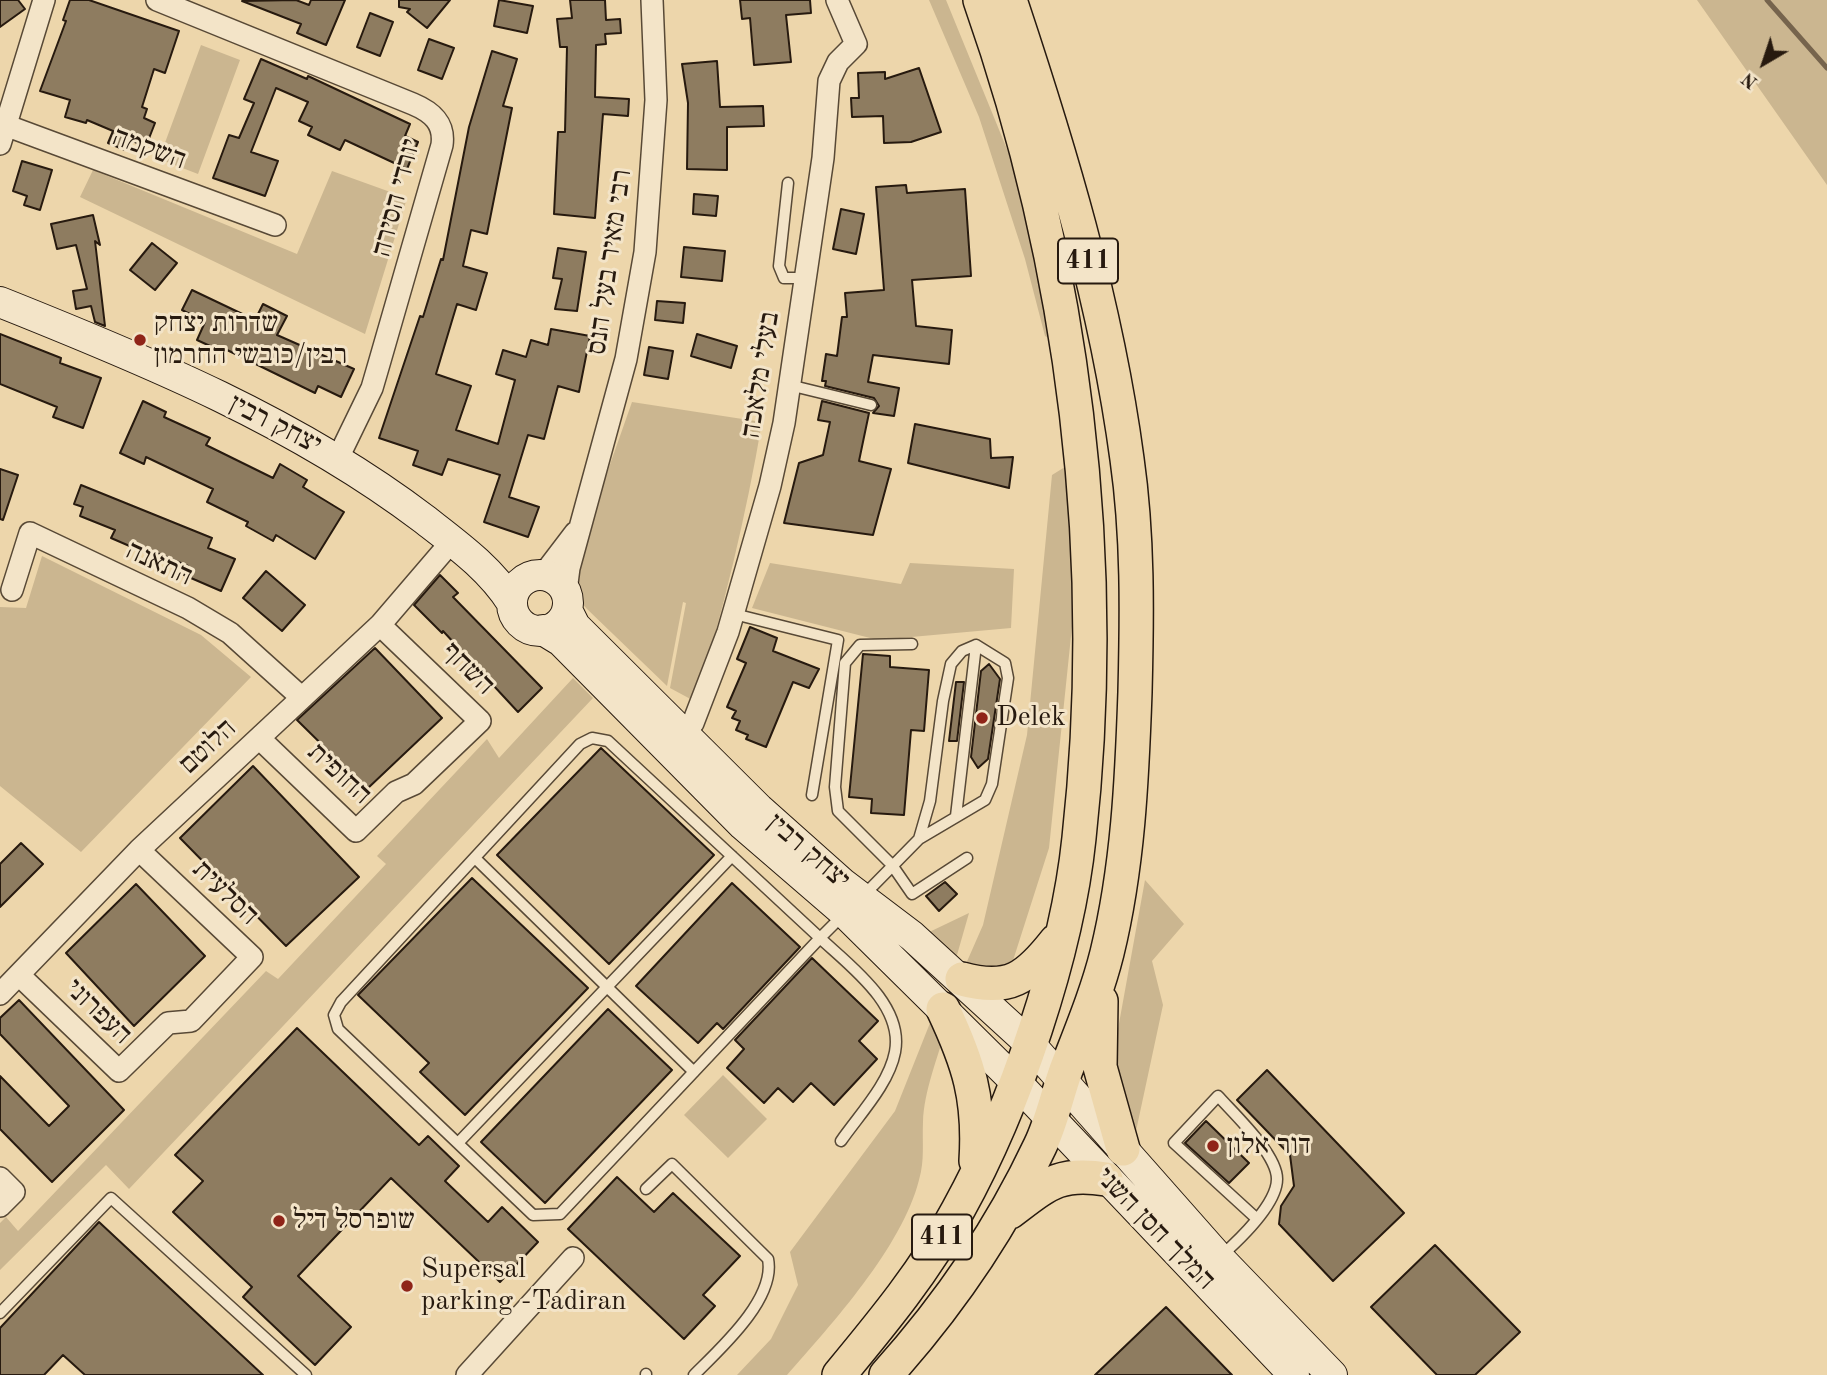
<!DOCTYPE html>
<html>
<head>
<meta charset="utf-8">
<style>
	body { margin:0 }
	#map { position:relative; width:1827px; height:1375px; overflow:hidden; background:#edd6ab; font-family:"Old Standard TT",serif }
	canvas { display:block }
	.north { position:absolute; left:1729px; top:28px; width:70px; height:70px; -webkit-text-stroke:5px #f3e4c8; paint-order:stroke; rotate:219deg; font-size:19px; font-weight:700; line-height:28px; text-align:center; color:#271a0f }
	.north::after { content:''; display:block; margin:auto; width:24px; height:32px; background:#271a0f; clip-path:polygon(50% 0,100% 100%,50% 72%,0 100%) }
</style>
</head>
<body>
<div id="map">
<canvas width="1827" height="1375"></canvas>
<div class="north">N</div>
</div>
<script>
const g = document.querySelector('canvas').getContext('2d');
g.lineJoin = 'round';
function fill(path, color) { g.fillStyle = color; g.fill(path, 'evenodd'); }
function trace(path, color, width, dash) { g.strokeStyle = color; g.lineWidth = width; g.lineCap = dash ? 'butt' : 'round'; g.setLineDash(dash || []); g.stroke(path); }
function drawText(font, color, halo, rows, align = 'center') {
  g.font = font + ' "Old Standard TT","Frank Ruhl Libre",serif'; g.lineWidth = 6; g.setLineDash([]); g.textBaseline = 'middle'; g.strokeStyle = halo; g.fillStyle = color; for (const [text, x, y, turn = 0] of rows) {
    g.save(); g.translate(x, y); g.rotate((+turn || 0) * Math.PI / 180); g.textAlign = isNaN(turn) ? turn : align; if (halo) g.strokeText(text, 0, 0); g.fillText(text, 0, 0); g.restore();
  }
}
fill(new Path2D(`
	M929,0H946L1011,159L1062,346L1045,336L1025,259L979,117Z
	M1697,0H1827V185Z
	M201,45L240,60L198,174L159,159Z
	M93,170L297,254L332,171L407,198L365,334L80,197Z
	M632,402L762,422C746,517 723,610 696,702L670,688L686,603L683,602L667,686L587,609L576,597L570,578Z
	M1073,462V617L1049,848L1009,973L965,966L983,925L1027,735L1052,475Z
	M42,556L201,635L251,677L81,852L0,786V607L26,608Z
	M770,563L901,584L910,563L1014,569L1011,628L878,640L752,608Z
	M573,678L593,698L129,1189L106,1165L0,1270V1223L6,1217L18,1231L266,971L278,979L386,864L377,856L487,739L499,758Z
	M1145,880L1184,924L1152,961L1163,1005L1136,1131L1116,1074V1040Z
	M969,913L955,962L923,935Z
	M932,1018L946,1028C938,1057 924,1091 923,1122C922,1142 925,1160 919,1180C902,1247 832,1324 787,1375H737L771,1339L798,1285L790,1252L895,1111Z
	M723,1075L767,1119L728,1158L684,1115Z`), '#cbb690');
trace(new Path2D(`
	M1767,0L1827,68`), '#76644d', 5);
const building = new Path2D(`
	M0,0H18L25,9L0,27Z
	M70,0H89L179,31L165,73L154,69L142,107L147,109L144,118L155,123L146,146L129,140L125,150L108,143L113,131L87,120L86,123L65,117L70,100L40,91L66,21L63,20Z
	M296,0L309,5L311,0H345L326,45L297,33L301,24L242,1Z
	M399,0H450L427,28L407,12L410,9L399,7Z
	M499,0L533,6L527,33L494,26Z
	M570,0H605L606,20L620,19L621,33L605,34L606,44L596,45L595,97L629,99L628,116L603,114L595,218L554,214L558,132H565L567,47H560L557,19L572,18Z
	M740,0H810L811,13L786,15L791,62L754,65L750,18L742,19Z
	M370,13L393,22L380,56L357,47Z
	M429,39L454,48L442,79L418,70Z
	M492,51L517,59L503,106L512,108L487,234L471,230L463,266L487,273L476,310L457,304L436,374L471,386L456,430L498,444L515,380L496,374L503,350L526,357L531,340L548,345L551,329L590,336L579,392L558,386L544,439L528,435L509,497L539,507L528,537L484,522L500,475L448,459L442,475L413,465L418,451L379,438L420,316L423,317L441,259L443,260L469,127Z
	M261,59L307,79L308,76L410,124L405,136L418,142L407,169L345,140L340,150L308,135L312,127L299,121L308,102L276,88L251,152L278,161L265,196L213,178L229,135L239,138L254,103L244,99Z
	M717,61L720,107L763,106L764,126L727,127V170L687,169L688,103L682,64Z
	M919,68L941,132L911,142L884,143L883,116L852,117L851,98H859L858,73L885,72V79Z
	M22,161L52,170L40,210L24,205L27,196L13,191Z
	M906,185L907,193L965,189L971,276L912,280L916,326L952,330L949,364L873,355L868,382L899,388L894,416L873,413L879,406L874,398L825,386L826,381H822L826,354L837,356L842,317H847L845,293L884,290L876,187Z
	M694,194L718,196L716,216L693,214Z
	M841,209L864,214L856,254L833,249Z
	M93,215L100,245L95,241L105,326L95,322L91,306L76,309L73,291L87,289L76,245L57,249L51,224Z
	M152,243L177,263L155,290L130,270Z
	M684,247L725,251L722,281L681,277Z
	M558,248L586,252L577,311L555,309L562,279L553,278Z
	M192,290L255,320L263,304L287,316L277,335L354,369L341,397L318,386L315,393L225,349L223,352L197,340L205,322L182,310Z
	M657,301L685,303L683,323L655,320Z
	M0,334L61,358L60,363L101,378L83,428L53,417L57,407L0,384Z
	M697,334L737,346L731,368L691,356Z
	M649,347L673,351L668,379L644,375Z
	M143,401L166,412L164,417L210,438L206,445L273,478L280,464L307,480L303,487L344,512L315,559L276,535L273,541L246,526L248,522L207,502L213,489L146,457L144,464L120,453Z
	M822,401L869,413L859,461L891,469L873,535L784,523L799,463L823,455L830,422L818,420Z
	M915,424L990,439L991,458L1013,457L1009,488L908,463Z
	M0,469L18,475L3,520L0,519Z
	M81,485L212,538L208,548L235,559L221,591L184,575L188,566L157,553L155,557L111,538L115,530L80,516L83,507L74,504Z
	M266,571L305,605L282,631L243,598Z
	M440,575L458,593L453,597L542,688L518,712L443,631L442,633L414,605Z
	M750,627L777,638L773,651L819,669L809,688L793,682L766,747L746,739L748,735L736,730L740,721L732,718L736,711L727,707L746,663L737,659Z
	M375,648L442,718L367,789L297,720Z
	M863,654L890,656V667L929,670L924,731L911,730L904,815L871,813L872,799L849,797Z
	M989,664L1000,679L988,759L978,768L971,757L981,671Z
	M956,682H964L957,741H949Z
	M601,748L714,855L609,964L497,855Z
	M253,766L359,877L286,946L180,838Z
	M21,843L43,864L0,907V864Z
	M472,878L588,988L465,1115L420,1072L429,1063L358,995Z
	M945,882L957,894L939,911L926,896Z
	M732,883L800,947L723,1029L717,1023L698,1043L636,986Z
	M136,884L205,956L134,1026L66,953Z
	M812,958L878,1021L859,1041L877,1059L834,1105L811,1083L793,1102L778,1088L764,1103L727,1068L744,1049L735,1040Z
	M19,1000L124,1110L52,1182L0,1129V1076L49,1126L69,1106L0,1034V1018Z
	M608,1009L672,1070L545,1203L481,1142Z
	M297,1028L419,1145L428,1136L459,1166L445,1181L488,1222L502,1207L538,1242L500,1282L391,1178L298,1276L351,1327L315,1365L243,1297L252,1287L173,1212L203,1181L175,1155Z
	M1267,1070L1404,1213L1333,1281L1279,1224L1281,1206L1294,1186L1290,1155L1237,1100Z
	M1206,1121L1249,1163L1229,1183L1185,1143Z
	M617,1177L654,1212L673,1193L740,1256L703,1295L715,1306L684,1339L568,1229Z
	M99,1222L263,1375H85L63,1355L44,1375H0V1328Z
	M1435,1245L1520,1332L1475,1375H1437L1371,1307Z
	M1166,1307L1232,1375H1095Z`);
fill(building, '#8e7c60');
trace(building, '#271a0f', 2);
const lane = new Path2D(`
	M788,183L779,266L784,278H805
	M789,385L871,405
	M734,614L838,640L812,795
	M912,644L860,645L845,663L835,787L838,811L892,865L912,894L967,858
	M956,816L976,645
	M475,858L694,1072
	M864,895L919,839L985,800L992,784L1008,678L1005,663L976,645L962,651L951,664L943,701L930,801L919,839
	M841,1141C859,1115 889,1084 895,1052C904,1005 850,966 820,938L608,741L592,738L580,744L341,1002L334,1015L338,1029L533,1215L560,1214L820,938L844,914
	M458,1143L732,856
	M646,1189L672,1164L768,1259C776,1299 720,1349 694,1375
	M1221,1256C1239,1240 1277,1204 1277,1179C1277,1154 1234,1114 1218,1096L1174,1143L1257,1219
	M0,1313L111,1198L306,1375
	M646,1374V1375`);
const street = new Path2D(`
	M157,0L413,104C432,112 445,123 442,145L379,364L372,388L338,458
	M5,125L275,225
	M0,144L44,0
	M543,575L575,533
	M12,590L30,533L188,608L230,633L301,697
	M566,591L569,568L626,359L645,252L656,100L652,0
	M259,738L356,831L396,792L414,784L480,721L380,625
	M677,746L693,723L728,632L770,486L784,423L823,158L829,81L838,62L856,44L837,0
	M19,975L119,1071L168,1023L191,1021L252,957L139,850
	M0,994L139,850L380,625L452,541
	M0,1178L14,1192L0,1206
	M467,1375L573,1258`);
const secondary = new Path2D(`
	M0,302C148,361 296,422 424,519C456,544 490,568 512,603
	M512 603a28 28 0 1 1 56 0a28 28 0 1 1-56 0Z
	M567,610L575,626L759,809L842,883L912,936L1029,1043L1219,1258L1332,1375
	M543,630L561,641L743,825L845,913L1016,1082L1294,1375`);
const primary = new Path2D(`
	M962,979C1009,992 1027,978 1056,941
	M1101,1001L1100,1067L1123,1149
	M943,1009C969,1064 980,1099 976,1161
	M1010,1212C1046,1185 1059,1171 1106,1179
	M839,1375C882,1323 926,1270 958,1210C1015,1107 1067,955 1079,838C1110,557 1074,267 980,0
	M886,1375C948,1306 1001,1229 1040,1146C1052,1121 1057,1095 1066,1070C1081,1031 1097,993 1107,953C1128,867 1132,779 1135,692C1137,614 1138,536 1127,459C1106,302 1060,150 1010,0`);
trace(lane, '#584936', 13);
trace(street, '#584936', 24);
trace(secondary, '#271a0f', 32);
trace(primary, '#271a0f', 36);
trace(lane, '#f3e4c8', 10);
trace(street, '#f3e4c8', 21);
trace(secondary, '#f3e4c8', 30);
trace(primary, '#edd6ab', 33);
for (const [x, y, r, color] of [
	[140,340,7,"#8f2418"],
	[982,718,7,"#8f2418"],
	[1213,1146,7,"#8f2418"],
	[279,1221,7,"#8f2418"],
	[407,1286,7,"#8f2418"]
]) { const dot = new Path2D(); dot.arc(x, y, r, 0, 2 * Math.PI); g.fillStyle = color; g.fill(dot); trace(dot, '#f3e4c8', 2.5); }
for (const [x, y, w] of [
	[1088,261,60],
	[942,1237,60]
]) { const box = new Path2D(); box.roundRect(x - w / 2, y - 22.5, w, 45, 5); g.fillStyle = '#f3e4c8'; g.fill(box); trace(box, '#271a0f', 2); }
drawText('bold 26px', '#271a0f', null, [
	["411",1088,261],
	["411",942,1237]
]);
drawText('28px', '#271a0f', '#f3e4c8', [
	["השקמה",149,149,20],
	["יורדי הסירה",397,198,-75],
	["רבי מאיר בעל הנס",610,262,-82],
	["בעלי מלאכה",761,375,-81],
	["יצחק רבין",275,425,27],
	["התאנה",159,564,25],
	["השחף",468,669,45],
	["הלוטם",208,747,-43],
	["החופית",339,774,43],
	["יצחק רבין",808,852,41],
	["הסלעית",225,893,44],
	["העפרוני",98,1012,44],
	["המלך חסן השני",1155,1229,46]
]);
drawText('28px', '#271a0f', '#f3e4c8', [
	["שדרות יצחק",154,324],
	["רבין/כובשי החרמון",154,356],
	["Delek",996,718],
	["דור אלון",1227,1146],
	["שופרסל דיל",293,1221],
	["Supersal",421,1270],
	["parking -Tadiran",421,1302]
], 'left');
</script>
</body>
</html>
